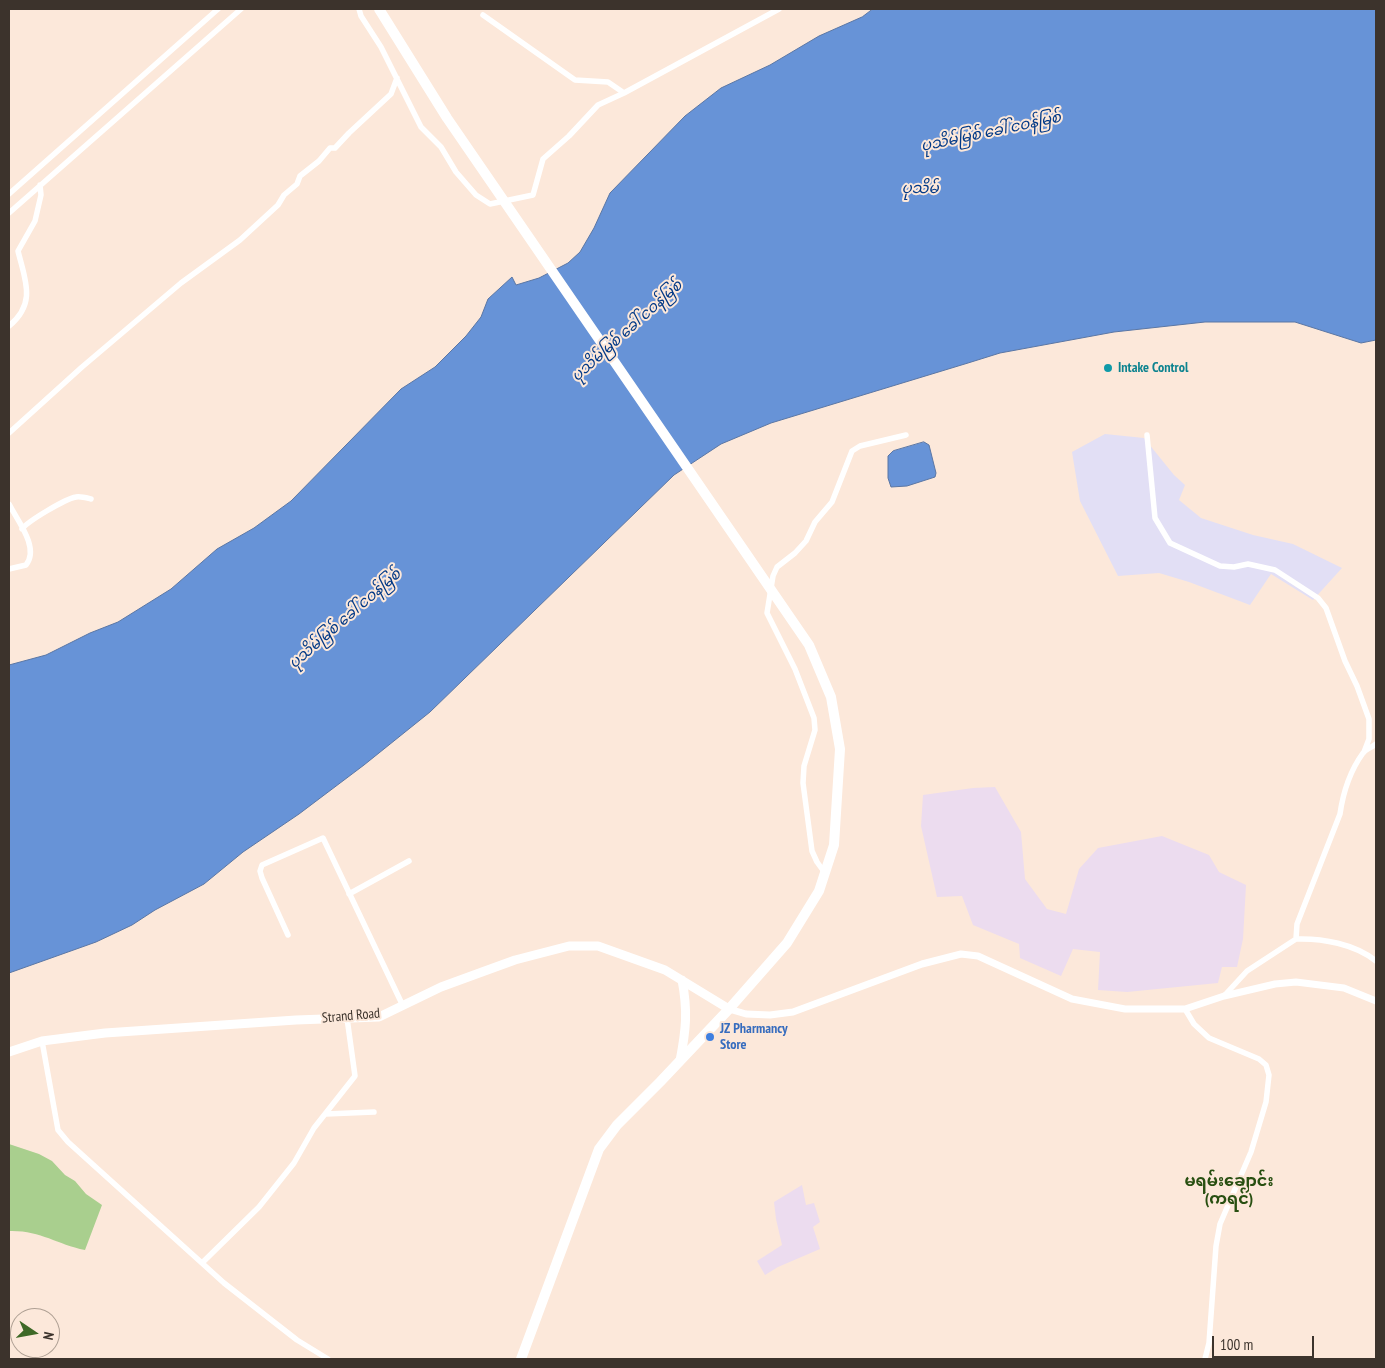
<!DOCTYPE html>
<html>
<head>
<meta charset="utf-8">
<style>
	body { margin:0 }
	#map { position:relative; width:1385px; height:1368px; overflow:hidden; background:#fce8da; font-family:"PT Sans Narrow",sans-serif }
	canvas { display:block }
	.frame { position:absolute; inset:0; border:10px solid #3c332c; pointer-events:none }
	.north { position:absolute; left:10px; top:1308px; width:50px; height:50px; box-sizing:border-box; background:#fce8da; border:1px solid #afa094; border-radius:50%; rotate:102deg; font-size:14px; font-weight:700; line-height:20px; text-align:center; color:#3c332c }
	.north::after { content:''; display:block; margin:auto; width:18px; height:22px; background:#3e6927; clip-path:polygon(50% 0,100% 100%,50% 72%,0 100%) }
	.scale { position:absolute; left:1212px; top:1336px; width:102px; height:22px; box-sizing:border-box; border:2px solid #3c332c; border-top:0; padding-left:6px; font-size:15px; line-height:18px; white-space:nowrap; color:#3c332c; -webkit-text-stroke:4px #fce8da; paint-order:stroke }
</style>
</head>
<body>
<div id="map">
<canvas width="1385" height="1368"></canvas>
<div class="frame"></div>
<div class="north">N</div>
<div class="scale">100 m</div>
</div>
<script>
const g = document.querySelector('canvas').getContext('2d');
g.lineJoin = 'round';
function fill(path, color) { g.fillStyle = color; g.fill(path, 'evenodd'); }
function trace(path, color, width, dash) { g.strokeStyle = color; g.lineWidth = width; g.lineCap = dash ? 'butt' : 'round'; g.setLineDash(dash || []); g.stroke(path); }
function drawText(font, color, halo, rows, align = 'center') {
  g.font = font + ' "PT Sans Narrow","Noto Sans Myanmar",sans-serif'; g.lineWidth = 4; g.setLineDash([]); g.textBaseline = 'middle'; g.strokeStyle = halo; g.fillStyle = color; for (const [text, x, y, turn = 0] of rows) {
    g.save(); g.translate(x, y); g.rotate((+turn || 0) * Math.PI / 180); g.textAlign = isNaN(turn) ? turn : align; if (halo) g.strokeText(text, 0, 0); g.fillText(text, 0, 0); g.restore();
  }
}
fill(new Path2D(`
	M1105,434L1144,438L1174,475L1185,485L1179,500L1201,518L1253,535L1293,544L1342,568L1313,600L1271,574L1250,605L1189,582L1159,573L1118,576L1080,501L1072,452Z`), '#e2dff5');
fill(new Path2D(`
	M995,787L1021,832L1025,879L1047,909L1066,914L1079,869L1098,848L1162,836L1209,855L1219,872L1246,885L1243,939L1237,967H1222L1218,983L1127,992L1098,990L1100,952L1073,949L1061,976L1020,958L1019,944L973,925L962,896L937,897L921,826L923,795L973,788Z
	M802,1185L806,1205L814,1203L820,1222L813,1227L820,1249L778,1267L765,1275L757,1261L782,1245L776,1219L774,1202Z`), '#ecdcef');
fill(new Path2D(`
	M9,1144L39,1154L52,1161L65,1175L75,1181L86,1194L102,1205L85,1250C56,1244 40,1230 9,1231Z`), '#a9cf8e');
const water = new Path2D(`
	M873,9H1376V340L1361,343L1295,322H1205L1114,332L1000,353L968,363L771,423L721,444L674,475L430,712L364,765L299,814L243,852L204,884L155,910L132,925L96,942L9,973V665L46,655L90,633L118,622L171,589L217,549L254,528L291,501L401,389L435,367L466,336L481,317L488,299L512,277L516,285L539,278L568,263L580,252L594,228L610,193L685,116L721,88L770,65L819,36L862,17Z
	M924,442L929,445L936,473L935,477L907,486L891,487L888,478V456L893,451Z`);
fill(water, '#6793d7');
trace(water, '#5a76a4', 1);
trace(new Path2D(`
	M359,9L361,16L381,47L421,127L441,147L456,172L476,195L490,204L533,195L543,159L569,136L598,105L624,93L608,82L575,80L483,15
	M624,93L779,9
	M9,194L218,9
	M9,213L241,9
	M9,326C37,303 25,280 18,251L35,221L41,195L40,185
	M9,433L82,367L181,283L240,240L278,205L284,195L297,184L300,176L319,161L330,148H335L349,133L391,94L397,78
	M1147,435L1155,518L1170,543L1220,566L1234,567L1248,564L1275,570L1318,598L1326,608L1345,661L1357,686L1369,719V739L1364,752
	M9,504C17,520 40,548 26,565L9,569
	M22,529C28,521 65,499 76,497C80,496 87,498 91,499
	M825,873L817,862L812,851L803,783L804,766L815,730L814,718L795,669L767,613L773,576L777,567L795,553L806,541L815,522L832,502L852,451L860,446L906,435
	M349,894L409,861
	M288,935L262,878L260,871L262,865L323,838L403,1006
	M1296,939C1322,938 1355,944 1376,961
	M1224,996L1247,971L1296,939L1297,924L1340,814C1343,793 1350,771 1363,753C1366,749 1372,747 1376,744
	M1185,1009L1194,1024L1209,1038L1259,1059L1266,1065L1269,1075L1266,1102L1251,1152L1220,1224L1216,1246L1209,1343L1205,1359
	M42,1041L58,1130L68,1142L224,1283L297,1340L328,1359
	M326,1114L374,1112
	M203,1262L259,1207L294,1163L314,1128L355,1076L347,1018`), '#fff', 5.5);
trace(new Path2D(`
	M729,1009L746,1014L770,1015L793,1012L922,964L961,954L978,956L1072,999L1125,1009H1185L1224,996L1275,984L1296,982L1344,988L1376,1001`), '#fff', 7);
trace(new Path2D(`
	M9,1052L42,1041L105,1033L296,1020L379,1017L441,987L482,972L515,960L569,946H598L665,970L729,1009
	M680,1061C686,1030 688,1011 682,980`), '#fff', 9);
trace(new Path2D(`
	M379,9L447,118L809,645L831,697L840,749L834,845L819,891L787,943L729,1009L660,1082L617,1125L599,1149L521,1359`), '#fff', 10);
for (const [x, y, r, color] of [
	[1108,368,5,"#0f9aa8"],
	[710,1037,5,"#3f7fe0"]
]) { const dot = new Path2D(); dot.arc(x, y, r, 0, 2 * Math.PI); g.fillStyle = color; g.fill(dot); trace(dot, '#fce8da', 2); }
drawText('bold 14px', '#0d838f', '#fce8da', [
	["Intake Control",1118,368]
], 'left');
drawText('14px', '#3c332c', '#fce8da', [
	["Strand Road",351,1016,-5]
]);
drawText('bold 14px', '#366cbe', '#fce8da', [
	["JZ Pharmancy",720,1029],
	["Store",720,1045]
], 'left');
drawText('italic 15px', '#003886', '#fce8da', [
	["ပုသိမ်မြစ် ခေါ် ငဝန်မြစ်",991,132,-12],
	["ပုသိမ်",920,189],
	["ပုသိမ်မြစ် ခေါ် ငဝန်မြစ်",627,331,-42],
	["ပုသိမ်မြစ် ခေါ် ငဝန်မြစ်",345,619,-41]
]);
drawText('bold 16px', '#284f11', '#fce8da', [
	["မရမ်းချောင်း",1229,1181],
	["(ကရင်)",1229,1199]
]);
</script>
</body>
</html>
